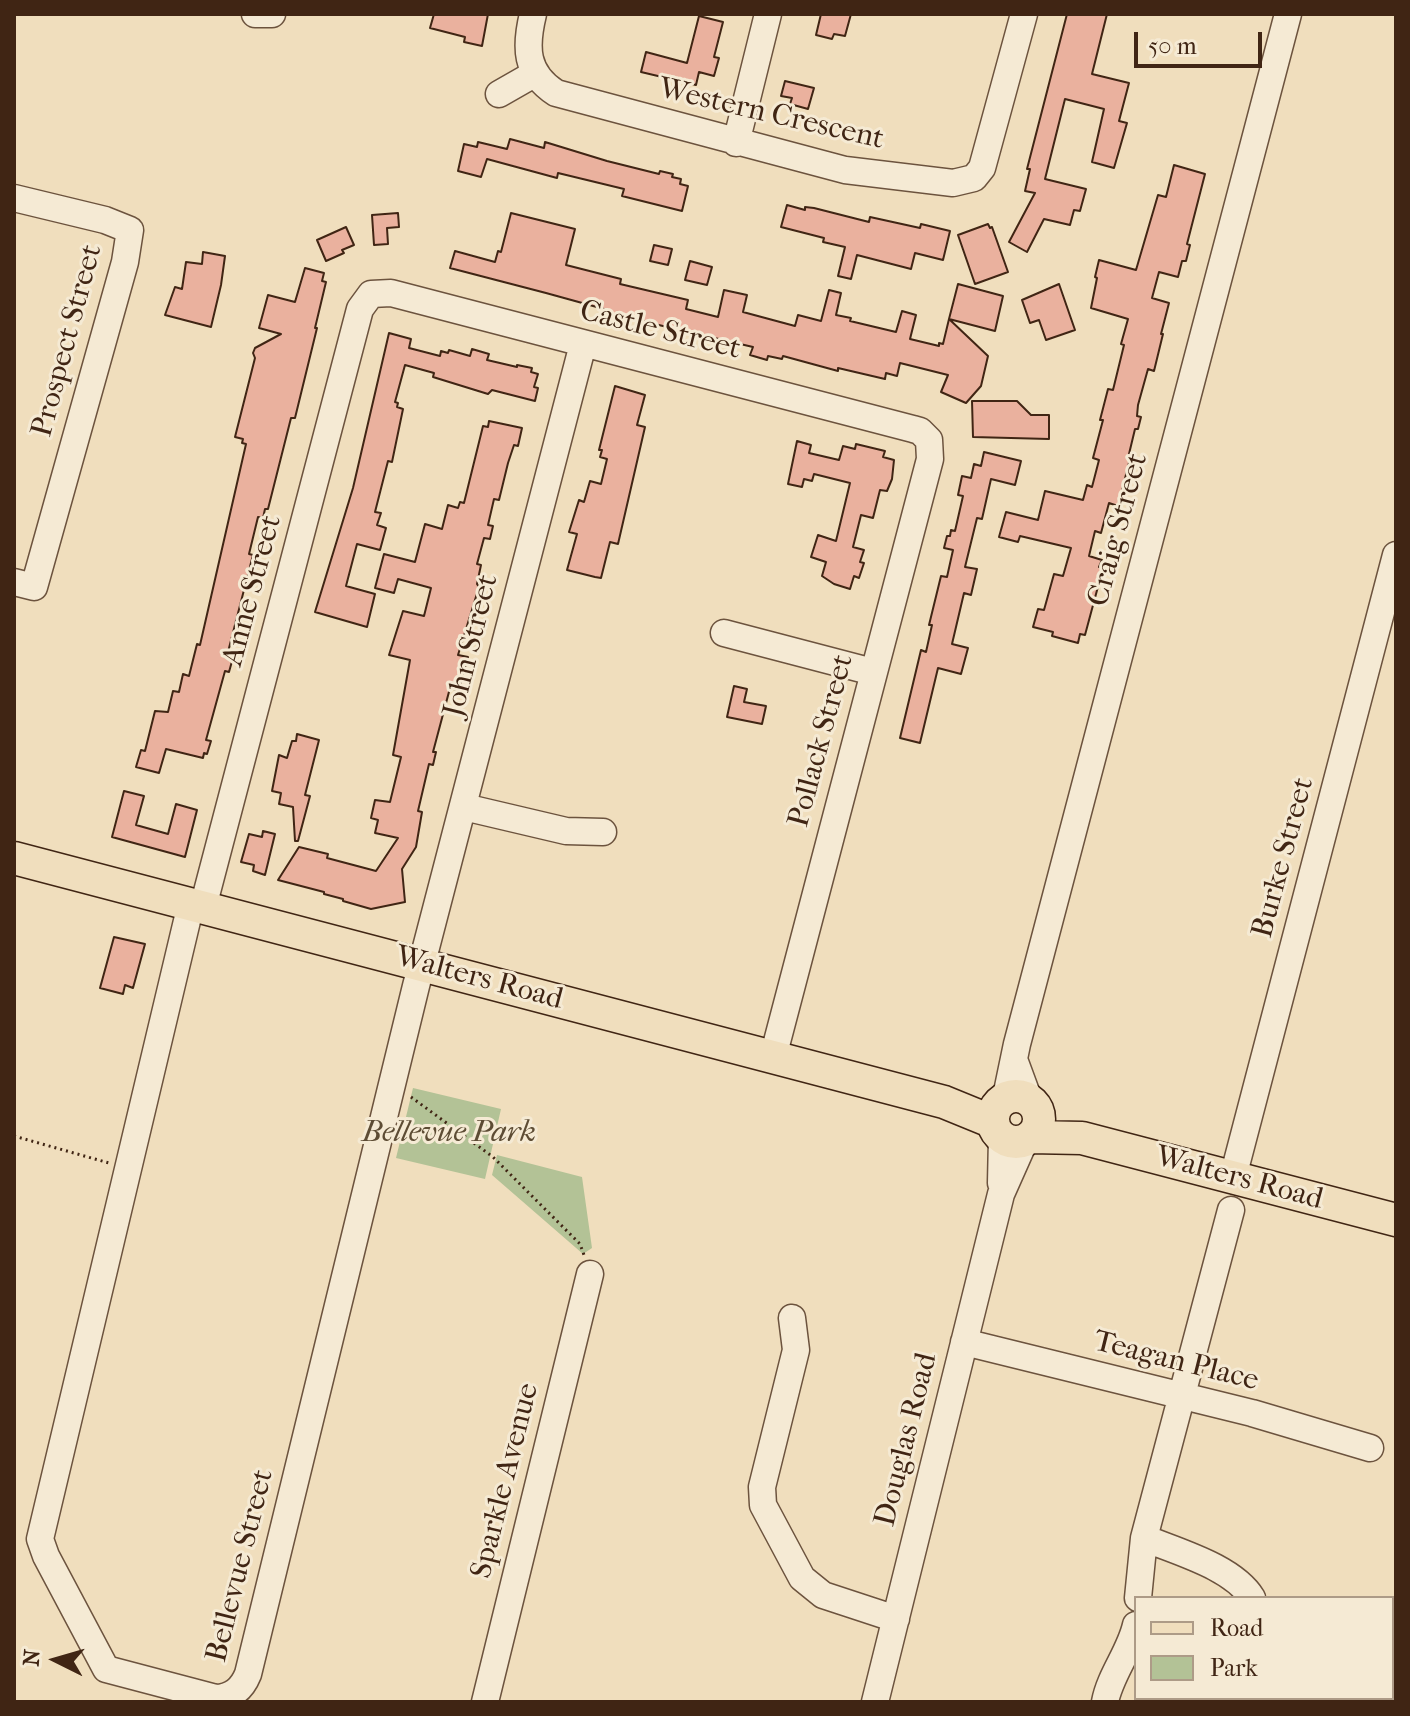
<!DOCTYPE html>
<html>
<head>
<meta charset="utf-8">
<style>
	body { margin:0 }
	#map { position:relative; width:1410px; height:1716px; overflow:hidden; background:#f0debd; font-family:"IM FELL French Canon",serif }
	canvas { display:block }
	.frame { position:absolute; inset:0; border:16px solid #402514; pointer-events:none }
	.legend { position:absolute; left:1134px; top:1596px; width:260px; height:104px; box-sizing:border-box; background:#f5ead4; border:2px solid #ad9b87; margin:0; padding:10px 14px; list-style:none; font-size:24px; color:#402514 }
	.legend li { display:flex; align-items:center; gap:16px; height:40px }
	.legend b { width:40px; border:2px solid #ad9b87 }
	.north { position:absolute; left:16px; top:1620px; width:80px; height:80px; -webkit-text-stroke:6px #f5ead4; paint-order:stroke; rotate:275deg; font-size:22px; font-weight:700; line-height:32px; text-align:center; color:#402514 }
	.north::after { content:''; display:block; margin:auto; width:28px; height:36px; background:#402514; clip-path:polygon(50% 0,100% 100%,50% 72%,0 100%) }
	.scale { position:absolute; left:1134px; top:32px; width:128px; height:36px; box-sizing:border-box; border:4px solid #402514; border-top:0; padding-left:10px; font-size:24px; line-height:28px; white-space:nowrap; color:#402514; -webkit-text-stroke:6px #f5ead4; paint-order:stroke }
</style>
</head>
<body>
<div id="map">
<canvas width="1410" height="1716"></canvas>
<div class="frame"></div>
<ul class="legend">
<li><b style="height:10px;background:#f0debd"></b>Road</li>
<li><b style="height:22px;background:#b3c296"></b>Park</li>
</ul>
<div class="north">N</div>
<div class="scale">50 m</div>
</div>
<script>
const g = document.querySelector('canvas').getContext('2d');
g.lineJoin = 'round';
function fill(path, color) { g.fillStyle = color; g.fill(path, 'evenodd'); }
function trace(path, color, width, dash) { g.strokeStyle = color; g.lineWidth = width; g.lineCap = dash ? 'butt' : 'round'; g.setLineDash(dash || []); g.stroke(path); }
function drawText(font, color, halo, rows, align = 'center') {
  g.font = font + ' "IM FELL French Canon",serif'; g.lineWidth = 6; g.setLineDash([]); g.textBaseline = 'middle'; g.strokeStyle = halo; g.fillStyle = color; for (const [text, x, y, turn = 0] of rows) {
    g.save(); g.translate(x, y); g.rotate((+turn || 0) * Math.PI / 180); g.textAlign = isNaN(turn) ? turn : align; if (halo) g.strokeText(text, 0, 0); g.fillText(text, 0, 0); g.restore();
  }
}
fill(new Path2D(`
	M413,1088L501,1109L485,1179L396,1158Z
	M497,1155L582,1177L592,1248L583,1254L492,1175Z`), '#b3c296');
const building = new Path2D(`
	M434,14H488L482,46L464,42L465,37L430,28Z
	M821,14H851L845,36L834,34L832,39L816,35Z
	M1067,14H1107L1092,74L1129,83L1119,121L1127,123L1114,168L1092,162L1104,109L1065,99L1045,179L1086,189L1080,211L1074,210L1070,225L1044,219L1027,252L1009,242L1035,193L1025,191L1030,169H1027Z
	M699,16L723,22L714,57L719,58L714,76L699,72L696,85L641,72L646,52L687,63Z
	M785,81L814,88L808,109L790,104L792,98L781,96Z
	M510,139L544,148L545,142L607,161L659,174L660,171L673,174L672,177L681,179L680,184L688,186L682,211L622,196L624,189L558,173L557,178L487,159L481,177L458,171L464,144L477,147L478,142L507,149Z
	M1174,165L1205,174L1187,244L1190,245L1186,261H1182L1178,277L1159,272L1152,298L1169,303L1161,334H1163L1154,371L1148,369L1138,405L1137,416L1141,417L1138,429H1135L1129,454L1131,455L1118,506L1109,503L1101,533L1095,531L1089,556L1102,560L1099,567L1103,568L1085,635L1080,634L1078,643L1052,636L1053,632L1033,627L1038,609L1044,610L1054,574L1063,576L1071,548L1020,536L1018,542L999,537L1006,512L1038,520L1045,491L1083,500L1087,485L1092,487L1099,460L1093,458L1103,420H1100L1108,389L1113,390L1124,345L1121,344L1128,319L1091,308L1097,278L1095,277L1099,260L1136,270L1158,195L1166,197Z
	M787,205L805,210V207L814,208L869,222L870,217L920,228L921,224L950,231L943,260L915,253L911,269L857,255L851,279L838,276L845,247L823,242L824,238L781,227Z
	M398,213L399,227L387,228L388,244L374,245L372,215Z
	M511,213L575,229L566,265L621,279L620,284L688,300L686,309L718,317L724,290L747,295L743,312L795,326L798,315L821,321L829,290L841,293L836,315L851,318L850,321L896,332L902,311L916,315L910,339L939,346V343L943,344L949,319L988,356L981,386L966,403L941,392L948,375L900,363L897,376L886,373L885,379L838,368V371L783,356L782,359L768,356L767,360L750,355L753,347L603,312L604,309L546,293L450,268L455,251L495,262L498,251L501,252Z
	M988,224L990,228L992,227L1008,272L975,284L958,235Z
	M346,227L354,245L342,250L344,253L326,261L317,240Z
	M654,245L672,249L668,265L650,261Z
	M203,252L225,256L221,285L211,327L165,315L175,287L182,289L186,262L202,264Z
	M690,261L712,267L707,285L685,280Z
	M305,268L324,273L322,281L326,282L315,328H317L295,418H291L268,509H265L263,518L258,517L249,554L253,555L228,652L234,654L229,672L225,671L206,740L211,741L207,754L204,753L203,758L166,749L159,773L136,767L141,750L145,751L155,711L168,712L173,691L179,692L183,674L189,676L197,644L200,645L246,444L242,443L243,439L235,437L255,358L253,353L255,348L281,334L259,328L268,295L295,302Z
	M958,284L1003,296L995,331L949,319Z
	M1059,284L1075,330L1046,340L1039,320L1030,323L1022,300Z
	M389,333L411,339L409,348L440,356L441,351L448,353L449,350L470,356L472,349L489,354L487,360L517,367V365L532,368L531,372L538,374L534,387L538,388L535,401L492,390L488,394L433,377L434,373L405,365L395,402L398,403L397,407L403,409L392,462L388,461L375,512L381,513L377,525L386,528L380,550L357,544L346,586L375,594L367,627L315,612L353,488Z
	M615,386L645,395L637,425L645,427L618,544L610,542L601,578L595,577L567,570L577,534L569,532L579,500L584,502L590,481L601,484L607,459L600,457L602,450H599Z
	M972,401H1017L1031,415H1049V439L973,437Z
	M489,421L522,428L518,446L514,445L508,463L499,500L494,499L488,525L493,526L490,539L484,538L477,564L481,565L477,584L479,587L458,655L468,657L460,686L457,690L450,688L433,752H436L433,765L429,764L418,811L422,812L416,847L402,869L405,902L371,909L343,901V899L324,894V892L278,880L299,847L328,854L327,858L376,871L398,838L375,833L378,820L371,818L375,800L390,802L401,757L393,755L410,660L389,655L403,611L424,616L431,588L398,579L394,593L375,588L384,554L415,562L425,524L442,529L448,505L458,508L460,502L464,503L483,426L488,427Z
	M797,441L811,445L809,453L839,460L843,446L855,449L856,444L885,451L883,457L894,460L892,479L887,491L880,490L873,518L861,515L853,547L864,550L860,562L864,563L859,578L854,576L850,589L834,584L822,576L826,562L811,557L818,535L836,541L850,483L814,474L812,481L804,479L802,487L788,484Z
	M984,452L1021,461L1015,485L991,479L982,519L977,518L965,567L977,569L971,595L964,593L952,644L968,648L961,674L938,668L920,743L900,738L921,650L926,652L932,625H929L941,576L947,577L953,550L944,548L947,536H950L951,530L955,531L963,496L958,495L962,476L971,478L974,464L981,466Z
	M734,686L747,689L744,702L766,706L762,724L727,717Z
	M297,734L319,740L305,795L310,796L298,841H295L293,807L279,804L281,793L272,791L279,755L287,758L292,741H296Z
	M124,791L144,796L136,825L168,834L176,804L197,810L185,857L112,837Z
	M263,831L275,834L265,875L253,871L254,865L241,862L249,834L262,837Z
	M114,937L145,944L133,988L125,985L123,994L100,988Z`);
fill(building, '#eab19e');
trace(building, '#402514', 2);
const minor = new Path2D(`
	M255,14H272
	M533,14C525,47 525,73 556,93L845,170L953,183L974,178L982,168L1024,14
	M499,94L534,74
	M736,143L768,14
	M14,198L105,220L130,230L125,262L34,587L14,582
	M724,633L873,672
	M464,807L566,831L603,832
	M191,904L40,1539L46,1556L106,1669L216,1698C232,1697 242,1689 248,1674L416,986L583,344
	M203,907L360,309L371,294L391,293L913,429L920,431L929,440L930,459L773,1057
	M1015,1062L1029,1100
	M1006,1097L1017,1044L1288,14
	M1233,1177L1396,555
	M1001,1183L1002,1138
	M792,1318L796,1350L762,1487L763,1505L802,1578L823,1595L896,1619
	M964,1342L1252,1413L1370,1448
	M1144,1538C1178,1552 1233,1567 1252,1598
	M1138,1598L1144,1538L1231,1210
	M485,1702L590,1274
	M875,1702L1001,1194L1025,1140
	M1105,1702C1110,1675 1130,1652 1136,1625`);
const major = new Path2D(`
	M14,858L944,1102L993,1122
	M993 1119a23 23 0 1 1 46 0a23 23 0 1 1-46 0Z
	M1030,1137L1082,1138L1396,1220`);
trace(minor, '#6c533e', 29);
trace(major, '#402514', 35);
trace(new Path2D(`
	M411,1097L493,1157L580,1244L584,1255
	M14,1136L109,1163`), '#402514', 3, [2, 4]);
trace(minor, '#f5ead4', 26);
trace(major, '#f0debd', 32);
drawText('30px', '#402514', '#f5ead4', [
	["Western Crescent",771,115,13],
	["Castle Street",660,331,14],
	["Prospect Street",68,341,-75],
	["Craig Street",1119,530,-75],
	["Anne Street",253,591,-75],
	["John Street",472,646,-76],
	["Pollack Street",822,741,-75],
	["Burke Street",1284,858,-75],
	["Walters Road",479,979,15],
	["Walters Road",1239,1179,15],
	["Teagan Place",1176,1362,14],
	["Douglas Road",907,1440,-76],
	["Sparkle Avenue",506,1481,-76],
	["Bellevue Street",241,1566,-76]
]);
drawText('italic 30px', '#5d4c34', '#f5ead4', [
	["Bellevue Park",449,1134]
]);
</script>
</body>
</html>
